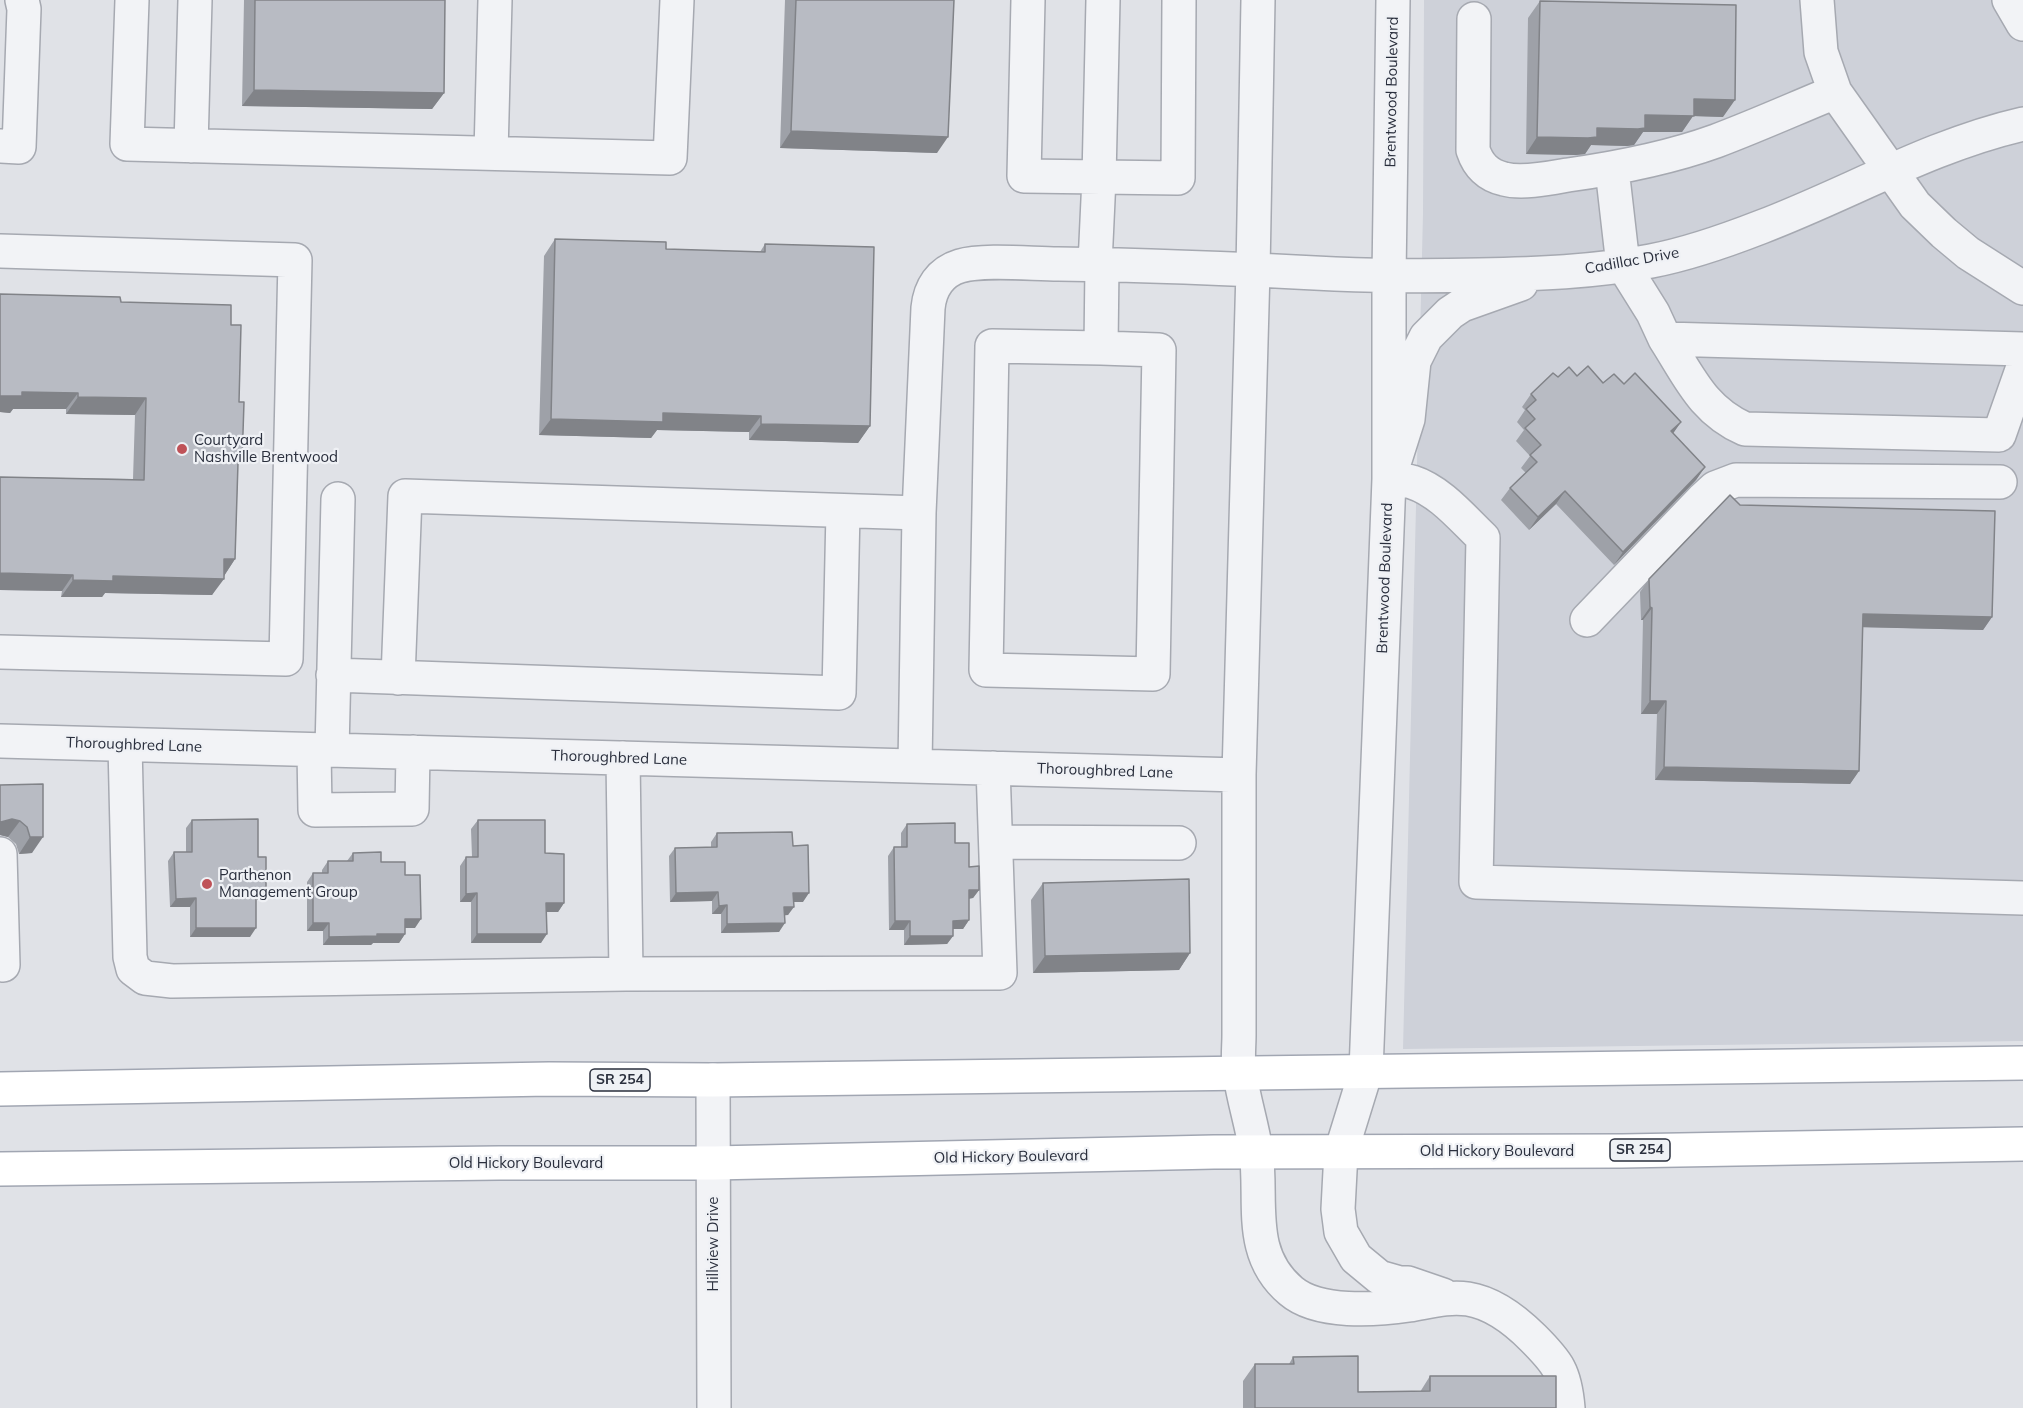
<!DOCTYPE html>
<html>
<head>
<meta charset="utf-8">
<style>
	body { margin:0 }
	canvas { display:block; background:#e0e2e7 }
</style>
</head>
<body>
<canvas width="2023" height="1408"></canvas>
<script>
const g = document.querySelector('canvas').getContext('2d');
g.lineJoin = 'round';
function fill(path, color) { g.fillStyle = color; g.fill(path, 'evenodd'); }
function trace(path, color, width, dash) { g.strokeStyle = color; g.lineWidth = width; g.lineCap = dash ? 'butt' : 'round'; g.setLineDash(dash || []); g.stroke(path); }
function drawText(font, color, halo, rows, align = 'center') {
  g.font = font + ' Mulish,sans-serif'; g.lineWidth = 4.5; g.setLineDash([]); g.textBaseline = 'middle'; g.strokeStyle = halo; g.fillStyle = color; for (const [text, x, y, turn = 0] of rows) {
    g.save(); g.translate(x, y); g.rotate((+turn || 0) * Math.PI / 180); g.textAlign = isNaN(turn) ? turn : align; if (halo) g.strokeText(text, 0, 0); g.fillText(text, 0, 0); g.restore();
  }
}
fill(new Path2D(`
	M1424,0H2023V1041L1403,1049L1423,213Z`), '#ced1d9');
const minor = new Path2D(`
	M132,0L127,144L670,158L677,0
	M1028,0L1024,176L1178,178L1179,0
	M1258,0L1253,270L1239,775V1035C1239,1048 1237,1062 1240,1075C1244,1101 1252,1125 1256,1151C1263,1201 1246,1253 1291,1291C1318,1314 1376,1310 1409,1305C1428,1302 1448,1296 1468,1299C1493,1303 1515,1320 1533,1338C1558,1363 1565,1372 1568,1408
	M1393,0L1389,276V479L1366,1071L1341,1152L1338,1209L1341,1232L1356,1258L1379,1277L1400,1283H1408L1443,1295
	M1817,0L1821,52L1835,92L1915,205L1944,233L1968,253L2023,288
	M2009,0L2023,24
	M1474,19L1473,150C1478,165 1487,175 1504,179C1522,184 1551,178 1568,175C1618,168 1669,158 1716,141C1756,126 1796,108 1835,92
	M0,146L19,147L24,9L22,0
	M191,146L195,0
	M491,153L495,0
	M1612,169L1623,265L1653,313L1665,339L2023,349
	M0,251L295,260L286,659L0,652
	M1095,264L1099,178L1103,0
	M1521,284L1462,305L1450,313L1426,337L1414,361L1408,419L1389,479C1396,480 1405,480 1412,482C1440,491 1462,518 1483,538L1476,882L2023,898
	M1665,339C1689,376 1702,410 1745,429L1999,435L2023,367
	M1101,348L992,346L986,670L1153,674L1159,350L1101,348L1102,265
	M1587,620L1703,499L1715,488L1736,480L2000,482
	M333,675L839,693L843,511
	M398,678L405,496L919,513
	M0,741L1239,775
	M125,745L130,957L133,969L145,978L172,981L626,974L623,758
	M314,750L315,810L412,809L413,752
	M332,750L338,499
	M915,766L919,513L928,308C930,288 940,272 960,266C984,259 1032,264 1058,264C1150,265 1242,269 1335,274C1383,276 1430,276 1479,275C1536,274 1594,272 1651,261C1688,254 1725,241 1761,227C1848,194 1931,145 2023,124
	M996,842L1179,843
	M0,854L3,965
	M626,974L1000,973L993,768
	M713,1080L714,1408`);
const major = new Path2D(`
	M0,1089L549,1079L713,1080L2023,1063
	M0,1169L499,1163H714L1214,1152L1622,1151L2023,1144`);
trace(minor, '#a6a9b1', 36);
trace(major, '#a1a6b2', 36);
trace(minor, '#f2f3f6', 33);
trace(major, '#fff', 33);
fill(new Path2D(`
	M244,0H445L444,93L432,109L242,106Z
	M785,0H954L937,153L780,148Z
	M1540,1L1723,117L1693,116L1682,132H1643L1634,145L1627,146L1591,145L1585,154L1576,155L1526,154L1528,18Z
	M555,239L666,249L760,252L765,244L870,426L858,443L749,440V432L657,430L651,438L539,435L544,256Z
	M121,302L231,325L238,469L235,559L224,576L212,595L105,593L102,597H61L62,591L0,590V477L133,479L135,415L66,414V409H13L10,413L0,412Z
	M1577,376L1603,383L1624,384L1681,422L1673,433L1705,467L1696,480L1614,565L1556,504L1529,530L1501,500L1510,488L1526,473L1521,468L1530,456L1516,441L1524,430L1517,422L1525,410L1522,407L1531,394L1558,377Z
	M1740,505L1992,617L1983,630L1863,627L1859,771L1850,784L1655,780L1657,714H1641L1643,620H1641L1640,592L1649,579Z
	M43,784L32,853L19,854L16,844L8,837L0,835Z
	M192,820L258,857L266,891L260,900H256L250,937H190V907H170L168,861L174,852H186V828Z
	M478,820L545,853L564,903L558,912H547L541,943H471V902H460V866L466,857H472L471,829Z
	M907,824L955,843L969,867L979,890L973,898L969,899V920L963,929H953V936L947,944L904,945V930H889L888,856L894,847H901V833Z
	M717,833L793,846L803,902H794L788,915H785L779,932L721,933V914H712V901L670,902L669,856L675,848L711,847V842Z
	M353,853L381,862L405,875L415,928H405V934L399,943H373L371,945H323V931H307V882L313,873H322V870L328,861H347Z
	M1043,883L1190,953L1179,970L1033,973L1031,900Z
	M1293,1357L1358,1392H1420L1430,1376L1556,1408H1243V1381L1255,1364H1289Z`), '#9ea1a8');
fill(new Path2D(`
	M254,90L444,93L432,109L242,106Z
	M1694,99L1735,100L1723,117L1693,116L1682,132H1643L1634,145L1627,146L1591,145L1585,154L1576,155L1526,154L1537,137L1597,128L1645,115Z
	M791,131L948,137L937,153L780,148Z
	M22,392L78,393L66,409H13L10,413L0,412V396Z
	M78,397L146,398L135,415L66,414Z
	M663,413L761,416L749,432L657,430L651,438L539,435L551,419Z
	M1681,422L1672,435L1671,431Z
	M761,424L870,426L858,443L749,440Z
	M1705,467L1696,480L1614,565L1623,552Z
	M1565,491L1556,504L1529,530L1538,517Z
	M224,559H235L224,576Z
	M0,573L73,575L62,591L0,590Z
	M113,576L224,579L212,595L105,593L102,597H61L73,580Z
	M1650,607L1652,608L1643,620H1641Z
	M1863,614L1992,617L1983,630L1854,627Z
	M1650,701H1666L1657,714H1641Z
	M1664,767L1859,771L1850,784L1655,780Z
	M12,819L20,821L8,837L0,835V823L1,822Z
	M30,837H43L32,853L19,854Z
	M969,890H979L973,898L963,899Z
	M256,891H266L260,900H250Z
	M718,892L712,901L670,902L676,893Z
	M477,893L471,902H460L466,894Z
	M793,893H809L803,902H787Z
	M196,898L190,907H170L176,899Z
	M546,903H564L558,912H540Z
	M727,905L721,914H712L719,906Z
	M784,907H794L788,915L778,916Z
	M405,919H421L415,928H399Z
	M969,920L963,929H947L953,921Z
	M895,921H910L904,930H889Z
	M313,923H329L323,931H307Z
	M785,923L779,932L721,933L727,924Z
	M196,928H256L250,937H190Z
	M377,934H405L399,943H373L371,945H323L329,937Z
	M477,934H547L541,943H471Z
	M910,936H953L947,944L904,945Z
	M1190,953L1179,970L1033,973L1045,956Z`), '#818388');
const building = new Path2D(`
	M255,0H445L444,93L254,90Z
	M796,0H954L948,137L791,131Z
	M1540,1L1736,5L1735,100L1694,99V116L1645,115V128L1638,129L1597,128V137L1588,138L1537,137Z
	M555,239L666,242V249L765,252V244L874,247L870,426L761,424V416L663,413V422L551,419Z
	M0,294L120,297L121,302L231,305V325H241L239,402H244L242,463H238L235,559H224V579L113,576V581L73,580V575L0,573V477L144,480L146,398L78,397V393L22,392V396H0Z
	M1588,366L1603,383L1614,374L1624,384L1635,373L1681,422L1671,431L1705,467L1623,552L1565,491L1538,517L1510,488L1537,462L1530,455L1541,445L1525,428L1535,419L1526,409L1536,400L1531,394L1553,373L1558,377L1569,367L1577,376Z
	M1730,495L1740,505L1995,511L1992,617L1863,614L1859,771L1664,767L1666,701H1650L1652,608L1650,607L1649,579Z
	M43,784V837H30L27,827L20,821L12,819L1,822L0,823V785Z
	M258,819V857H266V891H256V928H196V898L176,899L174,852H192V820Z
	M478,820H545V853L564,854V903H546L547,934H477V893L466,894V857H478Z
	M955,823V843H969V867L979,866V890H969V920L953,921V936H910V921H895L894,847H907V824Z
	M792,832L793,846L808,845L809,893H793L794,907H784L785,923L727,924V905L719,906L718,892L676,893L675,848L717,847V833Z
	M381,852V862H405V875H420L421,919H405V934H377V936L329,937V923H313V873H328V861H353V853Z
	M1189,879L1190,953L1045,956L1043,883Z
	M1358,1356V1392L1430,1391V1376H1556V1408H1255V1364H1294L1293,1357Z`);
fill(building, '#b8bbc3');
trace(building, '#818388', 1.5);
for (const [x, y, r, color] of [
	[182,449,6,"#bf5258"],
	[207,884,6,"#bf5258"]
]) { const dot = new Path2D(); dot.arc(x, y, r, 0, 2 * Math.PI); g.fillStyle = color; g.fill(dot); trace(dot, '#eff1f5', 2); }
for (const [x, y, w] of [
	[620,1080,60],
	[1640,1150,60]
]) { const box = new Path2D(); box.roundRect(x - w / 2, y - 11, w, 22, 4.5); g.fillStyle = '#eff1f5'; g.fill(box); trace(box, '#2a2f3d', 1.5); }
drawText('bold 14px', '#2a2f3d', null, [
	["SR 254",620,1080],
	["SR 254",1640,1150]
]);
drawText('15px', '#2a2f3d', '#eff1f5', [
	["Brentwood Boulevard",1392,92,-89],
	["Cadillac Drive",1632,261,-10],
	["Brentwood Boulevard",1385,578,-88],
	["Thoroughbred Lane",134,745,2],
	["Thoroughbred Lane",619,758,2],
	["Thoroughbred Lane",1105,771,2],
	["Old Hickory Boulevard",1497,1151],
	["Old Hickory Boulevard",1011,1157,-1],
	["Old Hickory Boulevard",526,1163],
	["Hillview Drive",713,1244,-90]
]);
drawText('15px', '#2a2f3d', '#eff1f5', [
	["Courtyard",194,440],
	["Nashville Brentwood",194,457],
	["Parthenon",219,875],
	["Management Group",219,892]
], 'left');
</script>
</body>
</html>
